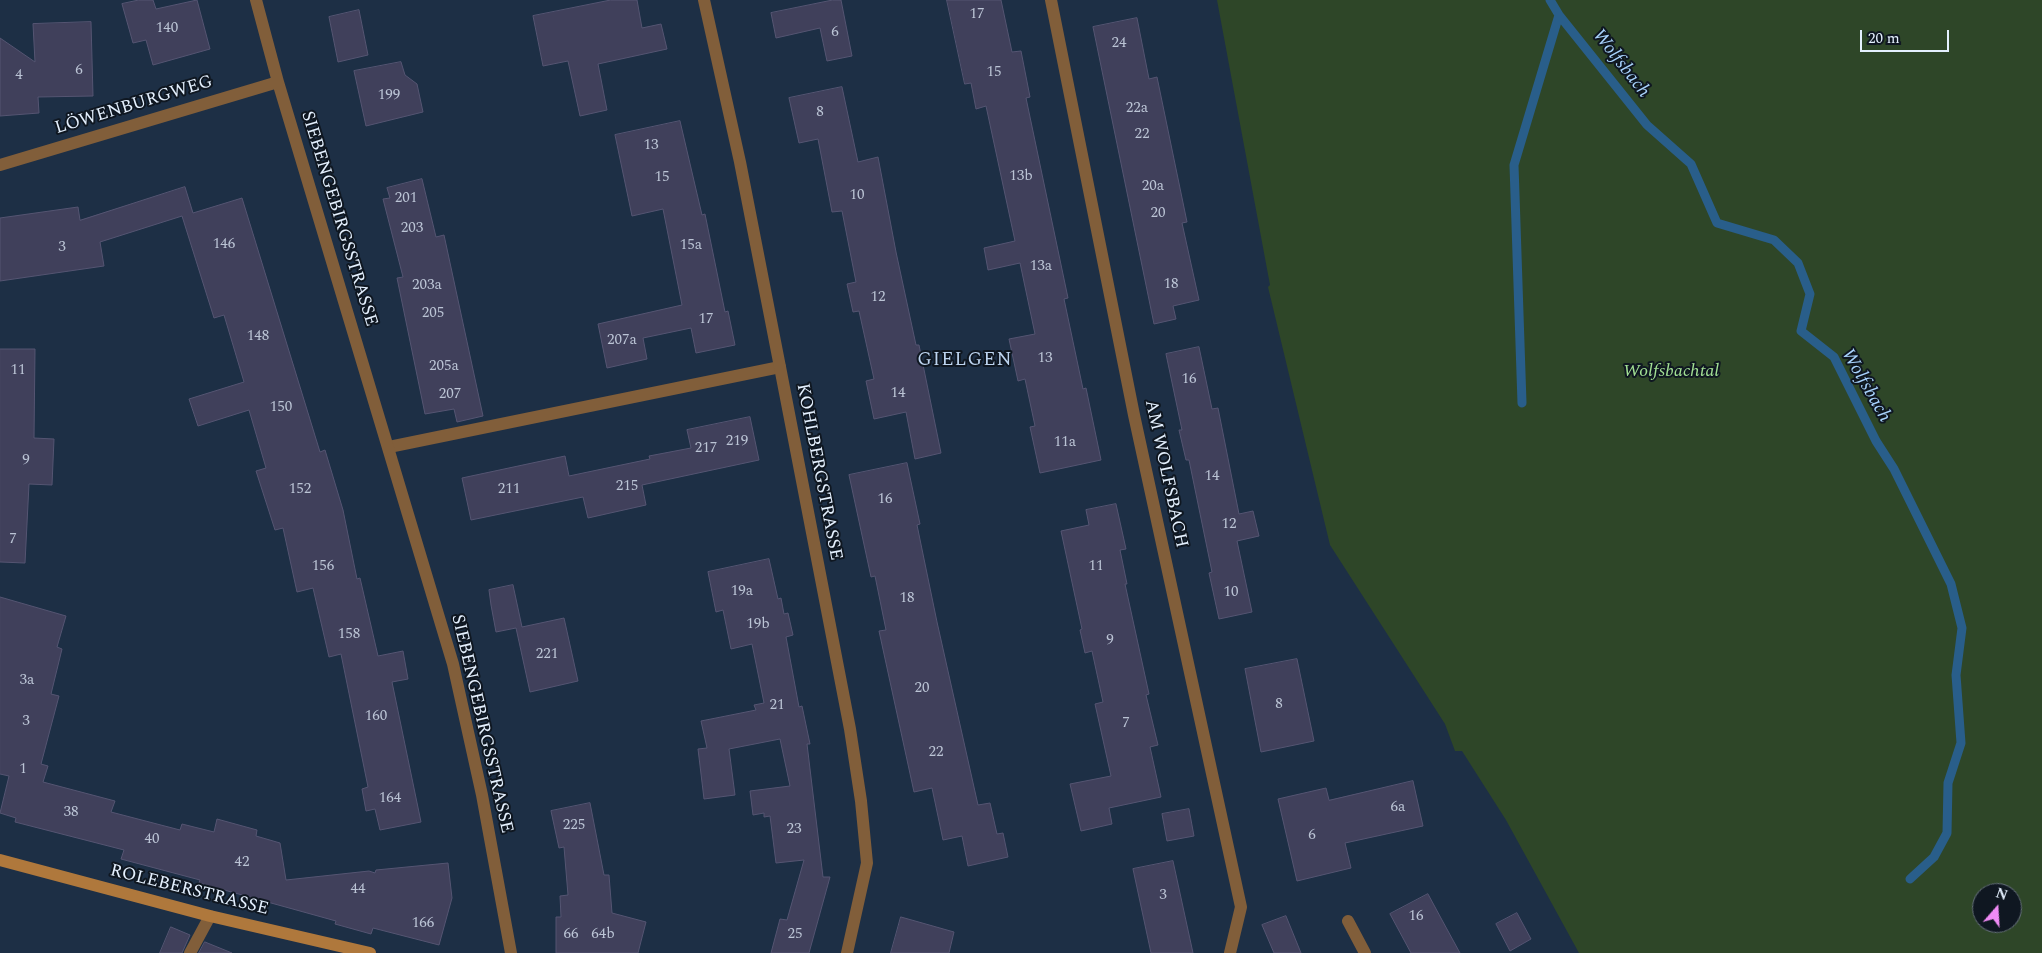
<!DOCTYPE html>
<html>
<head>
<meta charset="utf-8">
<style>
	body { margin:0 }
	#map { position:relative; width:2042px; height:953px; overflow:hidden; background:#1d2f45; font-family:Spectral,serif }
	canvas { display:block }
	.north { position:absolute; left:1972px; top:883px; width:50px; height:50px; box-sizing:border-box; background:#0f1721; border:1px solid #646e79; border-radius:50%; rotate:19deg; font-size:14px; font-weight:700; line-height:20px; text-align:center; color:#e4f0fe }
	.north::after { content:''; display:block; margin:auto; width:18px; height:22px; background:#f08bf5; clip-path:polygon(50% 0,100% 100%,50% 72%,0 100%) }
	.scale { position:absolute; left:1860px; top:30px; width:89px; height:22px; box-sizing:border-box; border:2px solid #e4f0fe; border-top:0; padding-left:6px; font-size:15px; line-height:18px; white-space:nowrap; color:#e4f0fe; -webkit-text-stroke:4px #0f1721; paint-order:stroke }
</style>
</head>
<body>
<div id="map">
<canvas width="2042" height="953"></canvas>
<div class="north">N</div>
<div class="scale">20 m</div>
</div>
<script>
const g = document.querySelector('canvas').getContext('2d');
g.lineJoin = 'round';
function fill(path, color) { g.fillStyle = color; g.fill(path, 'evenodd'); }
function trace(path, color, width, dash) { g.strokeStyle = color; g.lineWidth = width; g.lineCap = dash ? 'butt' : 'round'; g.setLineDash(dash || []); g.stroke(path); }
function drawText(font, color, halo, rows, align = 'center') {
  g.font = font + ' Spectral,serif'; g.lineWidth = 4; g.setLineDash([]); g.textBaseline = 'middle'; g.strokeStyle = halo; g.fillStyle = color; for (const [text, x, y, turn = 0] of rows) {
    g.save(); g.translate(x, y); g.rotate((+turn || 0) * Math.PI / 180); g.textAlign = isNaN(turn) ? turn : align; if (halo) g.strokeText(text, 0, 0); g.fillText(text, 0, 0); g.restore();
  }
}
fill(new Path2D(`
	M1217,0H2042V953H1579L1506,820L1462,751H1455L1445,724L1330,545L1268,287L1270,285ZM1982,893H2012V923H1982Z`), '#2e4628');
trace(new Path2D(`
	M1550,0L1559,15L1647,125L1691,164L1717,223L1774,240L1798,263L1810,294L1801,331L1834,357L1876,441L1894,469L1951,584L1962,628L1956,675L1961,743L1948,783L1947,833L1934,857L1910,879
	M1522,403L1514,165L1559,15`), '#295e8a', 9);
const building = new Path2D(`
	M139,0H153L156,9L197,0L210,49L153,65L146,40L133,43L122,4Z
	M611,0H637L642,28L661,24L667,49L598,64L607,110L580,116L568,61L543,66L533,16Z
	M833,0H841L852,56L827,61L820,28L776,38L771,13Z
	M947,0H1001L1012,52L1021,51L1030,97L1026,98L1068,298L1064,299L1083,389L1086,388L1101,460L1040,473L1030,427L1035,426L1025,379L1018,381L1009,339L1035,334L1020,263L988,270L984,248L1015,241L986,106L976,109L971,83L965,84Z
	M359,10L368,55L338,62L329,17Z
	M1137,18L1149,79L1157,77L1187,222L1182,223L1199,300L1173,306L1176,319L1154,324L1093,27Z
	M91,22L93,96L38,97L39,113L0,116V38L35,62L33,24Z
	M401,62L405,75L417,84L423,112L366,126L354,71Z
	M842,87L858,162L878,157L896,252L916,345H919L941,453L915,459L906,412L874,419L866,381L874,379L859,311L853,312L847,284L856,282L842,211L832,212L818,139L799,143L789,98Z
	M680,121L702,215L705,214L725,312L728,311L735,345L696,353L691,328L643,338L647,359L607,368L598,324L682,305L663,209L632,216L615,135Z
	M422,179L436,237L444,235L483,416L457,422L454,409L425,414L397,278L403,277L383,199L390,198L387,188Z
	M185,187L193,213L242,198L320,452L325,450L343,510L357,579L360,578L378,656L403,651L408,679L392,682L421,822L380,830L375,809L366,811L362,789L368,787L341,654L329,657L313,588L297,592L283,528L275,530L256,471L266,468L249,410L198,426L189,399L244,382L224,315L214,318L182,216L100,242L104,266L0,281V218L78,207L80,220Z
	M1199,347L1212,409L1218,408L1239,514L1253,511L1259,536L1237,541L1252,612L1219,619L1209,573L1212,572L1189,460H1186L1179,430H1182L1166,354Z
	M0,349H35L34,438L54,439L52,485L29,484L25,563L0,562Z
	M750,417L759,460L642,485L646,505L588,518L583,497L471,520L462,478L565,456L569,476L607,468L650,459L649,456L691,448L687,430Z
	M907,463L920,524L917,525L937,622L978,805L990,803L997,834L1003,833L1008,857L968,866L962,836L943,840L932,788L914,792L879,631L886,630L875,576L871,577L849,475Z
	M1116,504L1126,549L1120,550L1127,584H1125L1149,694L1146,695L1158,745L1150,747L1161,797L1109,808L1112,824L1081,831L1070,784L1111,776L1095,704L1103,702L1092,651L1085,653L1080,630L1082,629L1061,531L1089,525L1086,510Z
	M769,559L778,599L781,598L784,614L788,613L793,635L786,637L799,707L802,706L810,744H807L823,877H830L809,953H771L780,919L787,920L804,860L776,863L770,816L764,817V813L753,815L750,791L790,786L780,739L729,749L735,795L704,799L698,749L707,748L701,721L756,710L754,705L764,703L752,644L731,649L723,610L716,612L708,572Z
	M513,585L522,627L564,618L578,681L530,692L516,628L496,632L491,605L489,590Z
	M0,597L66,616L57,647L62,649L51,694L59,696L41,764L48,766L43,782L115,801L111,812L180,830L182,824L214,832L217,819L257,830L256,836L280,843L286,880L369,871L375,873L376,870L448,863L452,898L439,945L373,928L371,934L335,924L336,921L199,883L200,880L121,859L124,850L15,822L16,818L0,813L9,776L0,774Z
	M1297,659L1314,741L1261,752L1245,669Z
	M1413,781L1423,826L1345,843L1351,868L1297,881L1278,799L1326,788L1329,800Z
	M590,803L604,875H609L612,913L646,922L638,953H556V917H561L560,896L568,895L564,847L559,848L551,811Z
	M1189,809L1194,836L1167,841L1162,814Z
	M1173,861L1193,953H1151L1133,869Z
	M1428,894L1442,920L1460,953H1411L1390,914Z
	M1517,913L1531,939L1510,951L1496,924Z
	M1286,916L1301,953H1274L1262,925Z
	M901,917L954,932L949,953H891Z
	M171,927L190,935L182,953H160Z
	M205,942L232,953H199Z`);
fill(building, '#40405b');
trace(building, '#555572', 1);
trace(new Path2D(`
	M389,447L780,367
	M190,953L210,916`), '#815e3a', 12);
trace(new Path2D(`
	M256,0L278,82L453,664L482,795L511,953
	M704,0L740,162L780,367L850,729L861,801L867,863L847,953
	M1051,0L1134,415L1241,907L1230,953
	M0,165L278,82
	M1348,921L1365,953`), '#815e3a', 12);
trace(new Path2D(`
	M0,860L210,916L370,953`), '#af783c', 12);
drawText('15px', '#bbc4d5', null, [
	["17",977,15],
	["140",167,29],
	["6",835,33],
	["24",1119,44],
	["6",79,71],
	["15",994,73],
	["4",19,76],
	["199",389,96],
	["22a",1137,109],
	["8",820,113],
	["22",1142,135],
	["13",651,146],
	["13b",1021,177],
	["15",662,178],
	["20a",1153,187],
	["10",857,196],
	["201",406,199],
	["20",1158,214],
	["203",412,229],
	["146",224,245],
	["15a",691,246],
	["3",62,248],
	["13a",1041,267],
	["18",1171,285],
	["203a",427,286],
	["12",878,298],
	["205",433,314],
	["17",706,320],
	["148",258,337],
	["207a",622,341],
	["13",1045,359],
	["205a",444,367],
	["11",18,371],
	["16",1189,380],
	["14",898,394],
	["207",450,395],
	["150",281,408],
	["219",737,442],
	["11a",1065,443],
	["217",706,449],
	["9",26,461],
	["14",1212,477],
	["215",627,487],
	["152",300,490],
	["211",509,490],
	["16",885,500],
	["12",1229,525],
	["7",13,540],
	["156",323,567],
	["11",1096,567],
	["19a",742,592],
	["10",1231,593],
	["18",907,599],
	["19b",758,625],
	["158",349,635],
	["9",1110,641],
	["221",547,655],
	["3a",27,681],
	["20",922,689],
	["8",1279,705],
	["21",777,706],
	["160",376,717],
	["3",26,722],
	["7",1126,724],
	["22",936,753],
	["1",23,770],
	["164",390,799],
	["6a",1398,808],
	["38",71,813],
	["225",574,826],
	["23",794,830],
	["6",1312,836],
	["40",152,840],
	["42",242,863],
	["44",358,890],
	["3",1163,896],
	["16",1416,917],
	["166",423,924],
	["66",571,935],
	["64b",603,935],
	["25",795,935]
]);
drawText('18px', '#e4f0fe', '#0f1721', [
	["LÖWENBURGWEG",134,106,-17],
	["SIEBENGEBIRGSSTRASSE",338,219,73],
	["KOHLBERGSTRASSE",818,472,79],
	["AM WOLFSBACH",1165,474,78],
	["SIEBENGEBIRGSSTRASSE",481,724,77],
	["ROLEBERSTRASSE",189,891,14]
]);
drawText('italic 18px', '#a2e094', '#0f1721', [
	["Wolfsbachtal",1671,372]
]);
drawText('italic 19px', '#a8d3fc', '#0f1721', [
	["Wolfsbach",1620,64,52],
	["Wolfsbach",1865,386,60]
]);
g.letterSpacing = '1px';
drawText('19px', '#bdd4ef', '#0f1721', [
	["GIELGEN",965,361]
]);
g.letterSpacing = '0px';
</script>
</body>
</html>
